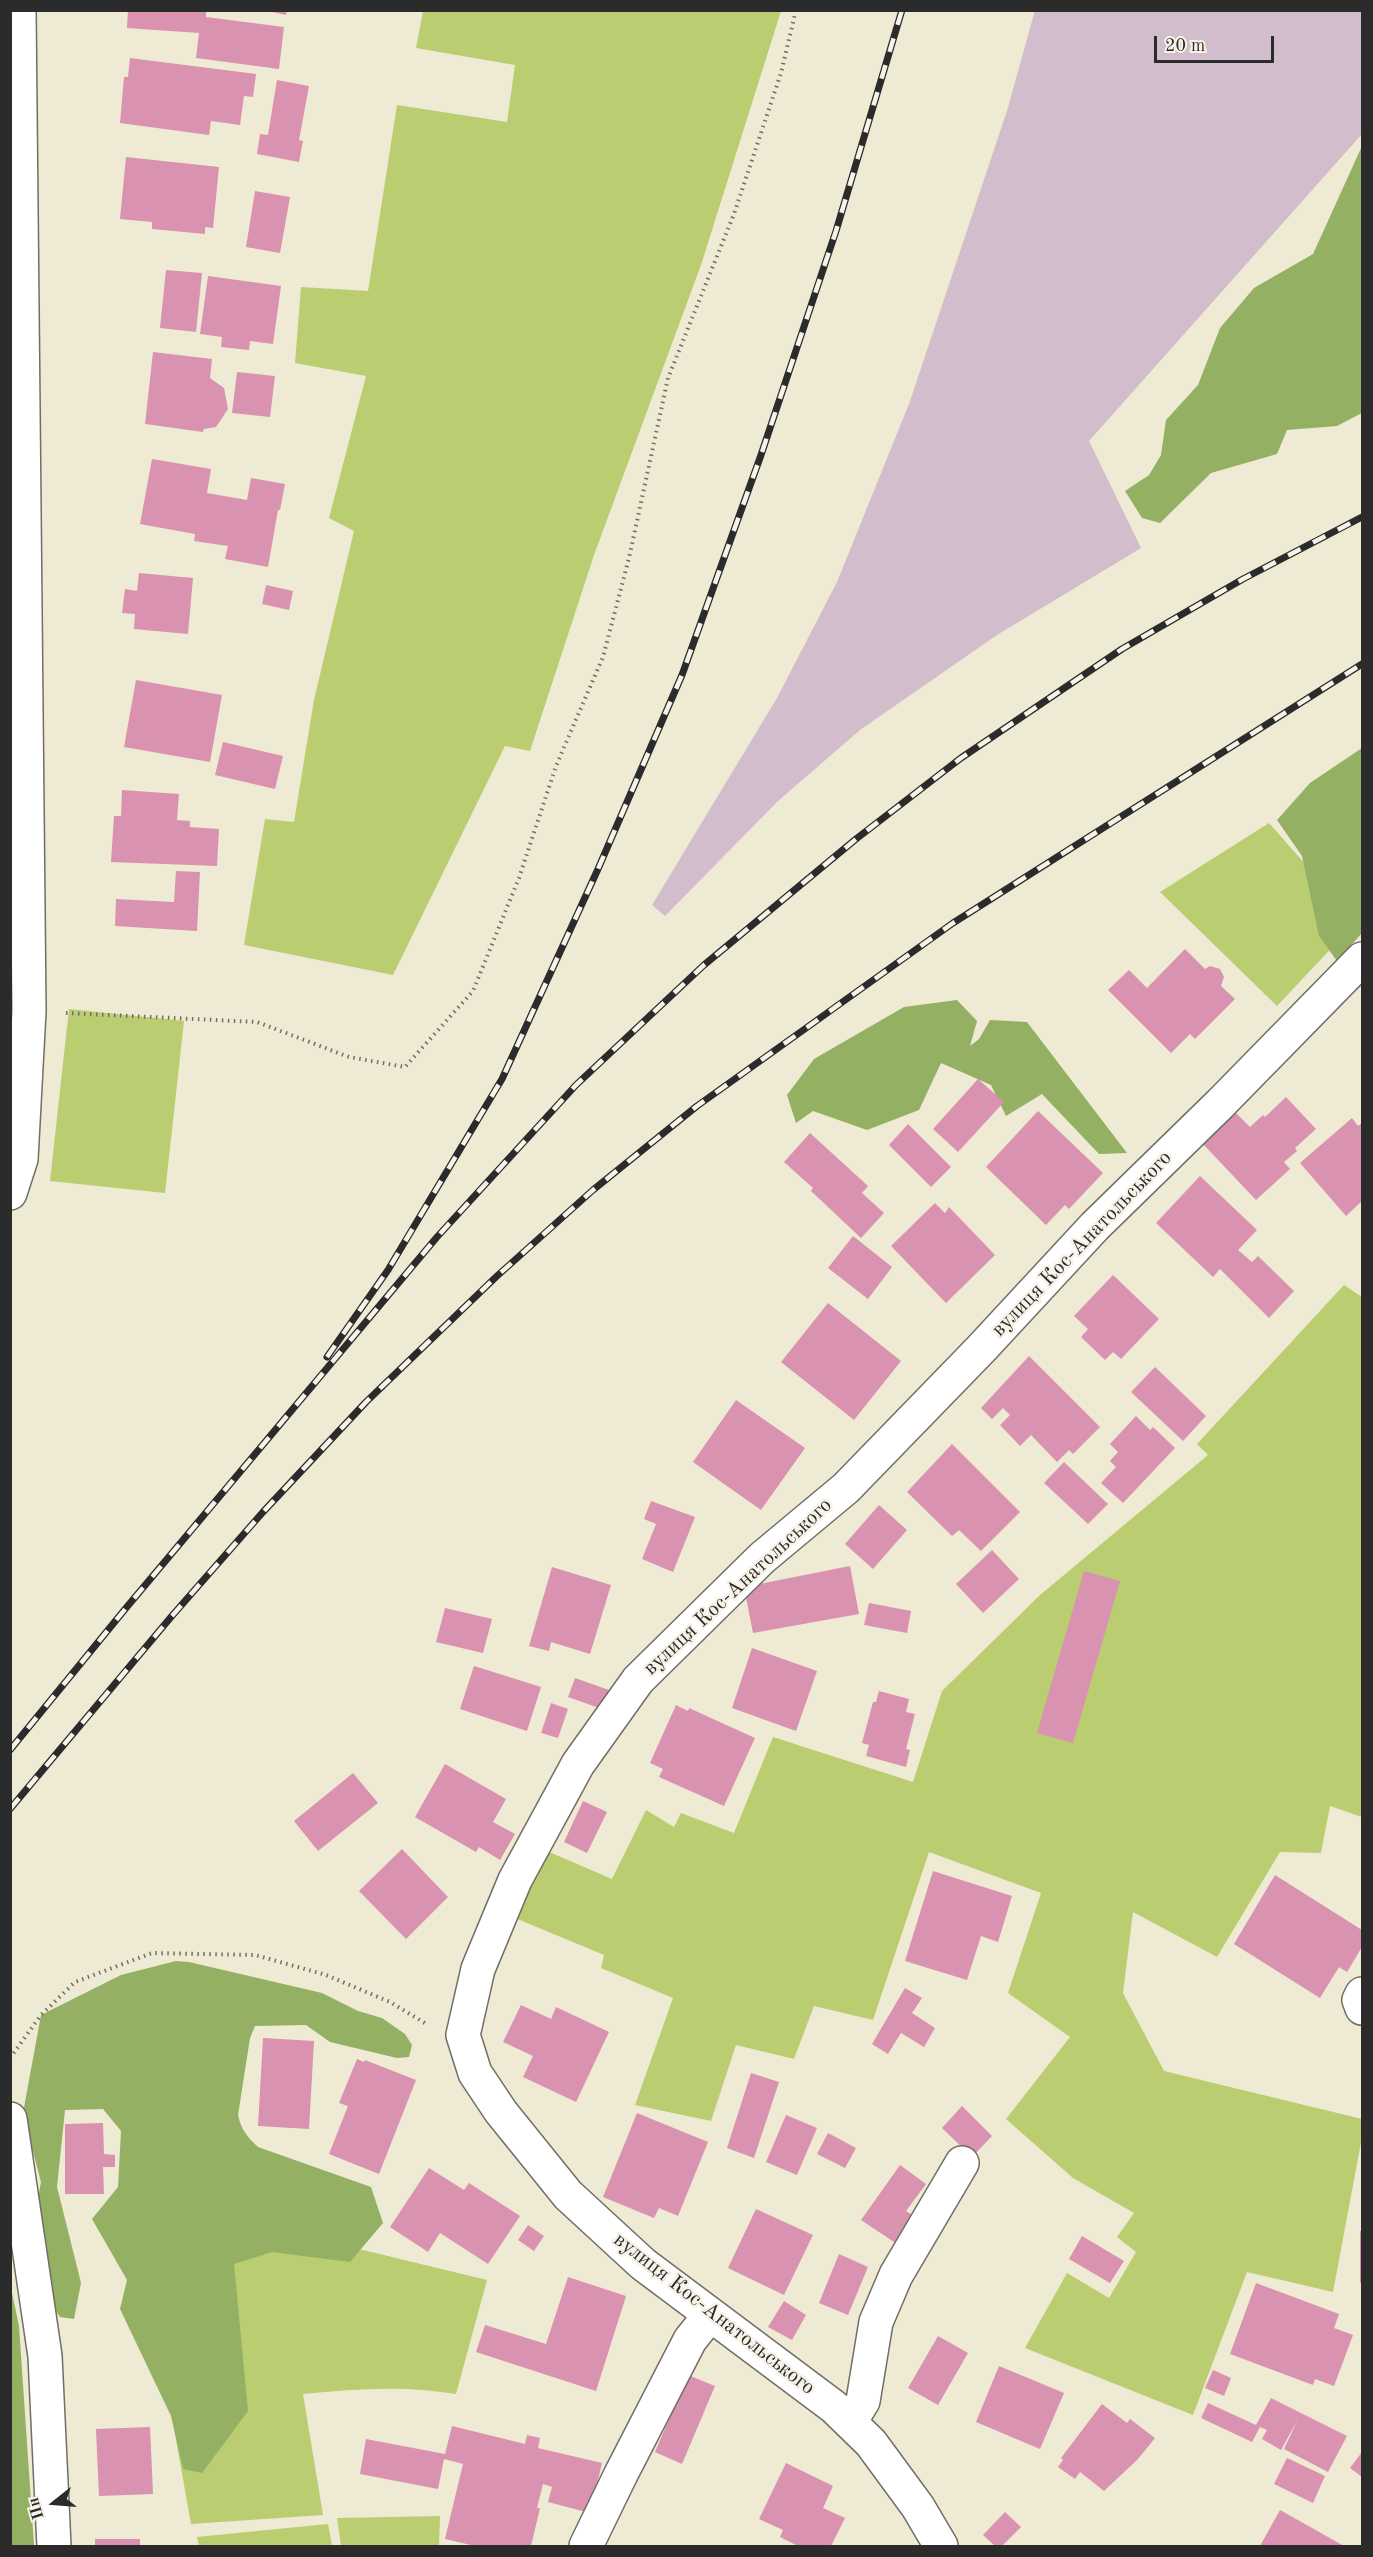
<!DOCTYPE html>
<html>
<head>
<meta charset="utf-8">
<style>
	body { margin:0 }
	#map { position:relative; width:1373px; height:2557px; overflow:hidden; background:#efead3; font-family:"Old Standard TT",serif }
	canvas { display:block }
	.frame { position:absolute; inset:0; border:12px solid #2b2b2b; pointer-events:none }
	.north { position:absolute; left:24px; top:2473px; width:60px; height:60px; -webkit-text-stroke:4px #f7f3e8; paint-order:stroke; rotate:253deg; font-size:16px; font-weight:700; line-height:24px; text-align:center; color:#2b2b2b }
	.north::after { content:''; display:block; margin:auto; width:21px; height:27px; background:#2b2b2b; clip-path:polygon(50% 0,100% 100%,50% 72%,0 100%) }
	.scale { position:absolute; left:1154px; top:36px; width:120px; height:27px; box-sizing:border-box; border:3px solid #2b2b2b; border-top:0; padding-left:8px; font-size:18px; line-height:21px; white-space:nowrap; color:#2b2b2b; -webkit-text-stroke:4px #f7f3e8; paint-order:stroke }
</style>
</head>
<body>
<div id="map">
<canvas width="1373" height="2557"></canvas>
<div class="frame"></div>
<div class="north">Пн</div>
<div class="scale">20 m</div>
</div>
<script>
const g = document.querySelector('canvas').getContext('2d');
g.lineJoin = 'round';
function fill(path, color) { g.fillStyle = color; g.fill(path, 'evenodd'); }
function trace(path, color, width, dash) { g.strokeStyle = color; g.lineWidth = width; g.lineCap = dash ? 'butt' : 'round'; g.setLineDash(dash || []); g.stroke(path); }
function drawText(font, color, halo, rows, align = 'center') {
  g.font = font + ' "Old Standard TT",serif'; g.lineWidth = 5; g.setLineDash([]); g.textBaseline = 'middle'; g.strokeStyle = halo; g.fillStyle = color; for (const [text, x, y, turn = 0] of rows) {
    g.save(); g.translate(x, y); g.rotate((+turn || 0) * Math.PI / 180); g.textAlign = isNaN(turn) ? turn : align; if (halo) g.strokeText(text, 0, 0); g.fillText(text, 0, 0); g.restore();
  }
}
fill(new Path2D(`
	M1035,10L1362,11V134L1089,441L1141,548L997,635L860,730L778,801L665,916L652,905L777,698L837,582L909,404L1007,111Z`), '#d1bdcb');
fill(new Path2D(`
	M423,11H781L701,265L594,555L530,751L505,746L393,975L244,945L265,819L294,822L314,700L354,531L329,518L366,376L295,363L301,287L368,291L397,105L507,122L515,65L416,48Z
	M1269,823L1356,922L1277,1006L1160,892Z
	M69,1009L184,1021L165,1193L50,1181Z
	M1344,1285L1362,1297V1817L1330,1806L1321,1853L1280,1852L1217,1957L1133,1912L1123,1993L1164,2071L1362,2119V2137L1333,2292L1247,2272L1193,2415L1025,2348L1067,2273L1109,2298L1136,2252L1117,2237L1134,2213L1073,2178L1006,2119L1070,2037L1008,1993L1041,1893L929,1852L873,2020L814,2006L794,2059L736,2045L711,2121L635,2105L673,1998L601,1968L604,1955L515,1918L547,1851L612,1879L646,1810L674,1827L681,1813L734,1833L773,1737L913,1782L942,1691L1040,1595L1208,1455L1197,1444Z
	M231,2239L330,2242L487,2280L456,2394C405,2385 354,2389 303,2394L323,2515L191,2524L172,2417Z
	M440,2516L439,2546H341L337,2518Z
	M328,2524L332,2546H199L197,2537Z`), '#bacd71');
fill(new Path2D(`
	M1362,146V413L1337,426L1287,430L1277,454L1211,473L1160,523L1142,518L1125,491L1149,475L1161,455L1166,420L1198,385L1220,328L1254,288L1313,254Z
	M1362,748V933L1337,961L1319,936L1302,856L1277,820L1310,783Z
	M957,1000L977,1021L970,1046L979,1039L990,1020L1027,1022L1127,1153L1099,1154L1042,1094L1006,1116L991,1085L941,1063L919,1110L867,1130L813,1111L796,1123L787,1095L814,1059L904,1007Z
	M176,1961L189,1962L322,1993L358,2011L382,2018L405,2034L412,2045L409,2057L397,2058L330,2042L306,2025L255,2026L250,2038L238,2115C241,2129 247,2137 258,2147L371,2187L383,2223L350,2262L272,2252L234,2264L248,2411L202,2473L183,2469L171,2416L120,2309L127,2280L92,2219L118,2187L121,2131L103,2109L65,2110L57,2187L81,2283L74,2319L60,2317L52,2306L33,2225L41,2182L23,2113L41,2015L121,1975Z
	M11,2288L19,2326L34,2546H11Z`), '#93b063');
fill(new Path2D(`
	M128,10H206V17L284,27L279,69L196,58L199,33L127,28Z
	M263,10H287L286,15Z
	M130,58L256,74L253,97L244,96L240,125L211,121L209,135L120,123L124,77H128Z
	M277,80L309,86L299,140L303,141L299,162L257,154L260,134L268,135Z
	M126,157L219,167L213,228L205,227V234L152,229V222L120,219Z
	M255,191L290,197L280,253L246,247Z
	M166,270L202,273L196,332L160,328Z
	M208,276L281,286L273,344L250,341L249,350L221,347L222,337L200,334Z
	M153,352L212,359L210,378L224,388L228,409L216,427L204,429L203,432L145,424Z
	M237,372L275,376L270,417L232,413Z
	M152,459L211,469L207,493L247,500L251,478L285,484L280,510H278L268,567L225,559L228,546L194,541L195,534L140,524Z
	M139,573L193,578L188,634L134,629L135,614L122,613L125,589L137,591Z
	M266,585L293,591L289,610L262,604Z
	M136,680L222,695L210,762L124,747Z
	M223,742L283,756L275,789L215,775Z
	M122,790L179,794L177,820L190,821V827L219,829L217,866L111,862L114,816H121Z
	M176,871L200,872L197,931L115,926L116,899L174,902Z
	M1185,949L1205,969L1210,966L1220,969L1224,977L1221,986L1235,999L1195,1039L1190,1034L1171,1053L1108,990L1129,970L1147,988Z
	M978,1079L1004,1102L958,1152L933,1129Z
	M1286,1097L1316,1129L1295,1148L1297,1151L1284,1162L1290,1169L1256,1200L1203,1144L1236,1113L1250,1127L1263,1115L1265,1117Z
	M1038,1111L1103,1173L1069,1209L1065,1205L1046,1225L986,1167Z
	M1352,1118L1358,1126L1362,1123V1201L1346,1216L1300,1163Z
	M908,1124L951,1167L931,1187L889,1145Z
	M810,1133L868,1186L862,1193L884,1213L861,1238L811,1191L813,1188L784,1162Z
	M1200,1176L1257,1230L1238,1250L1252,1262L1258,1256L1294,1291L1269,1318L1220,1269L1213,1277L1156,1223Z
	M935,1203L945,1213L949,1207L995,1255L946,1303L891,1246Z
	M853,1236L892,1267L868,1299L828,1268Z
	M1113,1275L1159,1319L1121,1359L1113,1352L1105,1360L1081,1337L1088,1329L1074,1316Z
	M828,1303L901,1361L854,1420L781,1362Z
	M1029,1356L1100,1427L1073,1454L1069,1450L1057,1462L1031,1435L1020,1446L1000,1425L1010,1415L1003,1408L992,1419L981,1408Z
	M1155,1367L1206,1416L1183,1441L1131,1392Z
	M736,1400L805,1448L761,1510L693,1462Z
	M1136,1416L1150,1430L1153,1427L1175,1448L1123,1503L1101,1483L1116,1467L1110,1461L1118,1452L1110,1444Z
	M952,1444L1020,1512L981,1551L959,1530L952,1536L907,1492Z
	M1064,1462L1108,1504L1088,1524L1044,1483Z
	M651,1501L695,1517L673,1572L642,1559L656,1524L644,1519Z
	M879,1505L907,1530L873,1569L845,1544Z
	M992,1550L1019,1579L983,1613L956,1584Z
	M850,1566L859,1614L753,1633L744,1587Z
	M552,1567L611,1585L590,1654L551,1642L549,1651L529,1646Z
	M1084,1571L1120,1581L1073,1743L1037,1733Z
	M869,1603L911,1611L907,1633L864,1625Z
	M445,1608L492,1619L483,1653L436,1642Z
	M752,1648L817,1671L796,1731L732,1708Z
	M474,1666L541,1687L527,1731L460,1709Z
	M575,1678L609,1690L602,1709L568,1697Z
	M879,1691L909,1699L906,1712L915,1714L906,1749L910,1750L906,1767L866,1756L869,1745L862,1743L873,1702H876Z
	M551,1703L568,1709L558,1738L541,1733Z
	M676,1705L688,1711L689,1708L755,1738L724,1806L659,1777L663,1769L650,1763Z
	M445,1764L506,1799L493,1822L515,1834L500,1860L479,1847L476,1852L415,1817Z
	M353,1773L378,1803L318,1851L294,1821Z
	M583,1801L607,1812L587,1853L564,1842Z
	M402,1849L448,1897L406,1939L359,1891Z
	M933,1871L1012,1896L998,1942L981,1936L967,1980L905,1961Z
	M1275,1875L1362,1930V1947L1347,1972L1339,1967L1320,1998L1234,1944Z
	M905,1988L922,1998L912,2013L935,2028L924,2047L901,2033L888,2054L872,2044Z
	M521,2005L551,2019L556,2007L609,2032L576,2102L523,2077L533,2056L503,2042Z
	M263,2038L314,2041L309,2129L258,2126Z
	M357,2059L364,2062L365,2060L416,2080L379,2174L329,2154L348,2106L339,2103Z
	M751,2073L779,2082L754,2158L727,2148Z
	M962,2106L992,2136L972,2157L942,2128Z
	M637,2113L708,2142L678,2216L659,2208L654,2218L603,2197Z
	M786,2115L817,2128L797,2175L766,2162Z
	M103,2123L104,2154L115,2155V2167H103L104,2194H65V2124Z
	M828,2133L856,2148L845,2168L817,2154Z
	M900,2165L926,2184L906,2211L922,2221L903,2248L861,2220Z
	M429,2168L464,2190L469,2183L520,2216L488,2264L440,2233L428,2252L390,2227Z
	M756,2209L813,2235L784,2295L728,2268Z
	M528,2225L544,2236L534,2251L518,2240Z
	M1360,2231H1362V2285L1360,2282Z
	M1082,2236L1124,2261L1110,2283L1069,2259Z
	M839,2254L868,2267L848,2315L819,2303Z
	M568,2277L626,2296L596,2391L476,2352L485,2325L546,2344Z
	M1256,2283L1339,2314L1334,2328L1353,2335L1334,2386L1315,2379L1313,2385L1230,2354Z
	M784,2301L806,2315L792,2340L768,2327Z
	M938,2336L968,2353L938,2405L908,2388Z
	M999,2366L1064,2393L1040,2449L976,2422Z
	M1213,2370L1231,2378L1224,2396L1205,2388Z
	M688,2375L715,2386L682,2464L655,2452Z
	M1271,2398L1347,2436L1328,2472L1284,2449L1298,2419L1281,2450L1262,2439L1267,2430L1260,2427L1252,2442L1201,2418L1208,2403L1256,2425Z
	M1102,2404L1127,2423L1130,2419L1155,2438L1138,2459L1104,2491L1080,2472L1075,2479L1058,2467L1063,2460L1061,2458Z
	M452,2426L525,2444L527,2435L540,2438L538,2448L602,2463L590,2513L548,2502L552,2487L543,2484L537,2508H540L531,2546H475L445,2539L463,2464L444,2459L438,2489L360,2474L366,2439L445,2454Z
	M150,2427L153,2494L99,2496L96,2429Z
	M1362,2452V2477L1350,2468Z
	M1287,2458L1325,2476L1313,2503L1274,2484Z
	M786,2463L833,2486L823,2508L845,2518L831,2546H798L780,2537L783,2530L759,2519Z
	M1280,2510L1344,2546H1260Z
	M1005,2512L1021,2527L1002,2546H995L983,2535Z
	M95,2539H140V2546H95Z`), '#d992af');
const minor = new Path2D(`
	M10,1193L21,1159L29,1011L19,10
	M1362,1994L1359,2000L1362,2008
	M10,2119L45,2356L54,2546
	M850,2422L863,2401L876,2322L896,2275L962,2163
	M586,2546L621,2474L690,2340L710,2315
	M941,2546L918,2507L871,2443L834,2407L643,2264L568,2195L501,2112L475,2073L463,2035L478,1969L515,1880L578,1764L638,1680L762,1558L846,1488L981,1349L1095,1226L1220,1104L1362,959`);
trace(minor, '#706e66', 36);
trace(new Path2D(`
	M66,1013L257,1022L349,1057L405,1067L473,991L519,878L556,766L603,657L629,558L668,378L734,214L781,73L796,10
	M10,2058L41,2015L75,1982L152,1953L255,1955L326,1975L390,2002L428,2025`), '#706e66', 4, [1.5, 4.5]);
trace(minor, '#fff', 33);
const rail = new Path2D(`
	M327,1357L388,1270L502,1079L598,869L682,675L761,455L836,231L902,10
	M10,1750L126,1608L437,1237L576,1085L704,965L856,839L961,758L1122,649L1243,579L1362,517
	M10,1809L171,1617L263,1512L366,1402L497,1276L593,1190L697,1106L953,923L1362,664`);
trace(rail, '#2b2b2b', 7);
trace(rail, '#f7f3e8', 4.5, [14]);
drawText('21px', '#2b2b2b', '#f7f3e8', [
	["вулиця Кос-Анатольського",1082,1244,-46],
	["вулиця Кос-Анатольського",738,1587,-43],
	["вулиця Кос-Анатольського",714,2314,38]
]);
</script>
</body>
</html>
